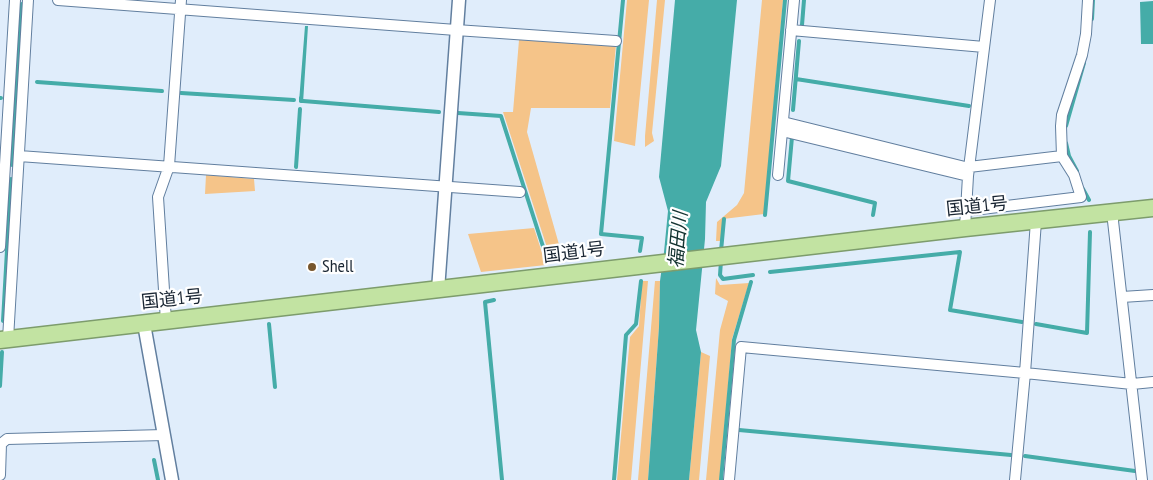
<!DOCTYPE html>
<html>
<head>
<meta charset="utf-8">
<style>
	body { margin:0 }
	canvas { display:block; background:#e0edfb }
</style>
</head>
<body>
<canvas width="1153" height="480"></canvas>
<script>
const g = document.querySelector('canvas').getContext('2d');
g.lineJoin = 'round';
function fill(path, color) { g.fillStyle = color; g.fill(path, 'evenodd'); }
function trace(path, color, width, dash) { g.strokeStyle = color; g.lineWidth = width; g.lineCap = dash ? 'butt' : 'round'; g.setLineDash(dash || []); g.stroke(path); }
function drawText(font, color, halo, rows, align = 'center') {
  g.font = font + ' "PT Sans Narrow","Noto Sans JP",sans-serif'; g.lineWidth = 4.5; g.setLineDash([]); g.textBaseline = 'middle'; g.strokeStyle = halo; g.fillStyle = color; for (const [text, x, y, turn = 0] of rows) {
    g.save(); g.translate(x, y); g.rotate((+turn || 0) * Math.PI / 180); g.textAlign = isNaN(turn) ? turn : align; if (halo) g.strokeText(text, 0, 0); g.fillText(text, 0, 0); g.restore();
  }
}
fill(new Path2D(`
	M627,0H649L635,146L614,141Z
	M657,0H665L652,133L654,141L645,147V136Z
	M762,0H783L764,214L723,219L721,241H716L717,222L737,205L744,193Z
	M519,40L616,45L610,108H531L527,132L564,262L552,263L503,112H513Z
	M206,175L254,179L255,191L205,194Z
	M534,228L546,265L481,272L468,234Z
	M716,278L720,285L749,283L732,339L720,480H706L720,330L728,301L715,294Z
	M642,281H648L631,480H617L630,337L639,326Z
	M655,281H660L659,327L648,480H638Z
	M701,352L710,356L699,480H689Z`), '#f5c489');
fill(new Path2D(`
	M675,0H737L721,166L706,202L705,239L696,330L701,352L689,480H648L659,327L660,281L664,252L668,211L659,177Z
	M1153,1V44H1141L1140,2Z
	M305,26H308L303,103L299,102Z`), '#45aca8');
trace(new Path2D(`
	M623,0L601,234L642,238L640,251
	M1092,19L1093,0
	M802,25L804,0
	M796,79L969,106
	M37,82L162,91
	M181,93L294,100
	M0,98H1
	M301,98V101H303L439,112
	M793,110L799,41
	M458,113L501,116L548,262
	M1066,126L1084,63
	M792,137L788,181L875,203L873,215
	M1066,143L1069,156L1077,171
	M12,165L22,4
	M296,167L300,109
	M1083,189L1089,200
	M765,215L785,0
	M721,251L724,219
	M721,261L720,275L723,279L753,275
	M770,272L960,252L950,310L1022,322
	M494,300L485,302L502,480
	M3,321L11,179
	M269,324L275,387
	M1036,324L1087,333L1090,232
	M0,386L2,352
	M739,430L1011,455
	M1025,456L1135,471
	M154,460L158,480
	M614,480L626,335L636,324L641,281
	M721,480L734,340L751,282`), '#45aca8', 4);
const minor = new Path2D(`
	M58,0L456,30L616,41
	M791,30L984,47
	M783,122L969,168
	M782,131L968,176
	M19,156L520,192
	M969,167L1062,156
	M778,175L794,0
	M965,211L1081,197L1074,175L1062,156L1061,126L1062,115L1082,55L1086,34L1088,0
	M1112,212L1142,480
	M965,228L968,176L990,0
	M0,247L15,0
	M1122,297L1153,295
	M166,321L158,197L169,166L181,0
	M8,339L28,0
	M0,475L1,444L7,439L164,435
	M729,480L741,347L1025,373L1132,384L1153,382
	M1015,480L1025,373L1036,221`);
const tertiary = new Path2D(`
	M438,290L459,0
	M144,324L172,480`);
const trunk = new Path2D(`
	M0,340L965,228L1153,208`);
trace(minor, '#627f9f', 12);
trace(tertiary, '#627f9f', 15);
trace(trunk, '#7d9c6c', 19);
trace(minor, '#fff', 10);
trace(tertiary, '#fff', 12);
trace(trunk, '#c2e3a2', 16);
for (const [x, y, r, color] of [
	[312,267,5,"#77562d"]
]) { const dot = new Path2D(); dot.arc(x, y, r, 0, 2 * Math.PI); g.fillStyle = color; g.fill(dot); trace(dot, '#fff', 2); }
drawText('18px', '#1a2633', '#fff', [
	["国道1号",977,207,-6],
	["国道1号",574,253,-7],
	["国道1号",172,300,-6]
]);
drawText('18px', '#1a2633', '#fff', [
	["Shell",322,267]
], 'left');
drawText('italic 19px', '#133331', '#fff', [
	["福田川",679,240,-85]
]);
</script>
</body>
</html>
